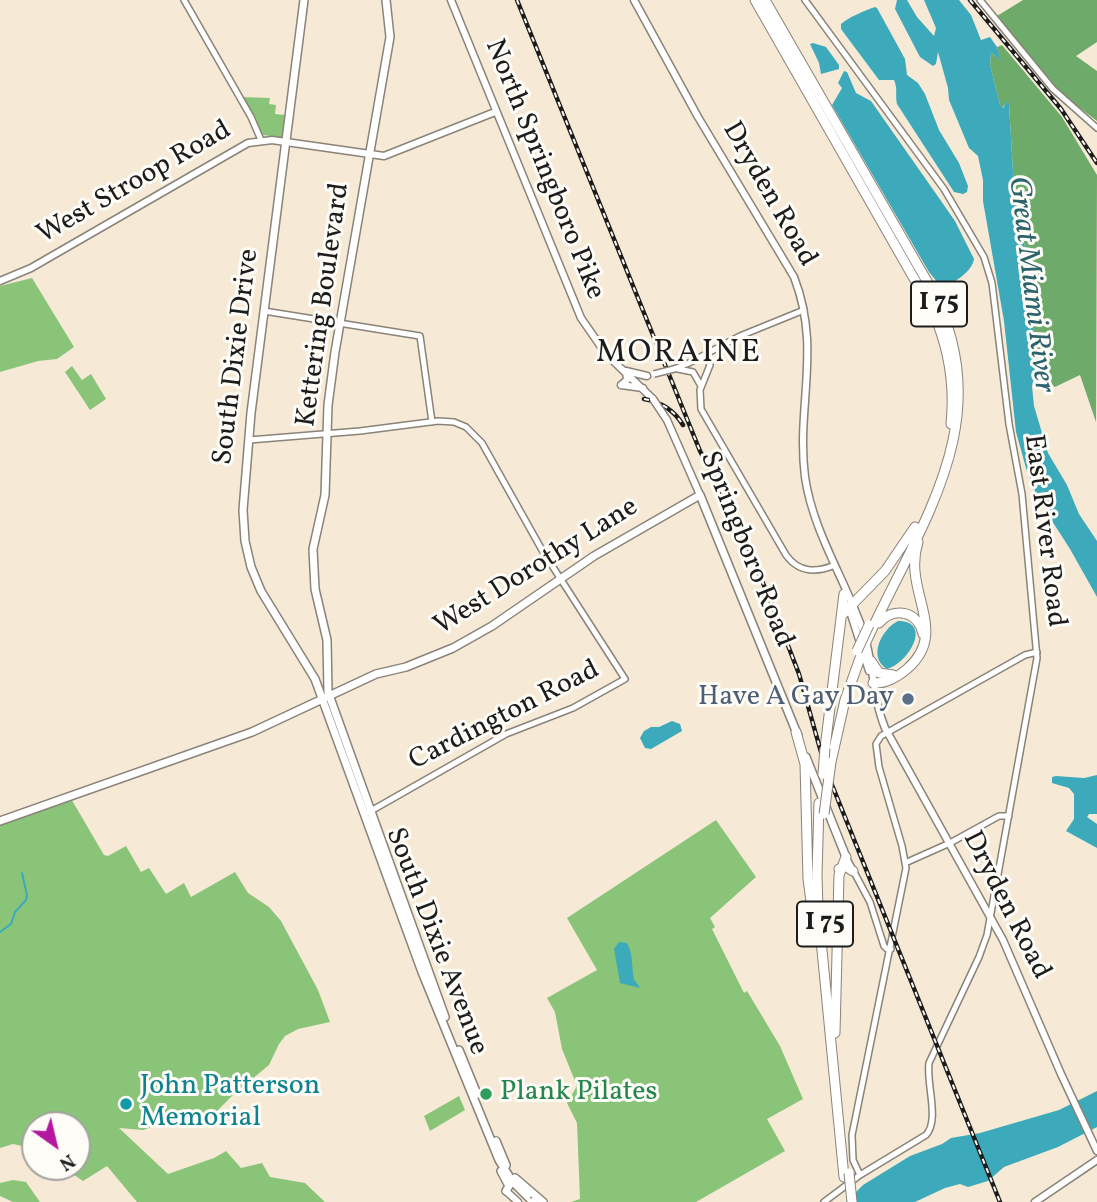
<!DOCTYPE html>
<html>
<head>
<meta charset="utf-8">
<style>
	body { margin:0 }
	#map { position:relative; width:1097px; height:1202px; overflow:hidden; background:#f6ead6; font-family:Vollkorn,serif }
	canvas { display:block }
	.north { position:absolute; left:21px; top:1111px; width:70px; height:70px; box-sizing:border-box; background:#fdfcf7; border:2px solid #a3a29f; border-radius:50%; rotate:146deg; font-size:19px; font-weight:700; line-height:28px; text-align:center; color:#1c1c1c }
	.north::after { content:''; display:block; margin:auto; width:24px; height:32px; background:#b5179e; clip-path:polygon(50% 0,100% 100%,50% 72%,0 100%) }
</style>
</head>
<body>
<div id="map">
<canvas width="1097" height="1202"></canvas>
<div class="north">N</div>
</div>
<script>
const g = document.querySelector('canvas').getContext('2d');
g.lineJoin = 'round';
function fill(path, color) { g.fillStyle = color; g.fill(path, 'evenodd'); }
function trace(path, color, width, dash) { g.strokeStyle = color; g.lineWidth = width; g.lineCap = dash ? 'butt' : 'round'; g.setLineDash(dash || []); g.stroke(path); }
function drawText(font, color, halo, rows, align = 'center') {
  g.font = font + ' Vollkorn,serif'; g.lineWidth = 6; g.setLineDash([]); g.textBaseline = 'middle'; g.strokeStyle = halo; g.fillStyle = color; for (const [text, x, y, turn = 0] of rows) {
    g.save(); g.translate(x, y); g.rotate((+turn || 0) * Math.PI / 180); g.textAlign = isNaN(turn) ? turn : align; if (halo) g.strokeText(text, 0, 0); g.fillText(text, 0, 0); g.restore();
  }
}
fill(new Path2D(`
	M242,97L270,98L269,104L276,105L275,114L286,115L283,138L263,135Z
	M32,278L74,347L57,359L38,361L0,372V286Z
	M72,366L82,380L91,374L106,399L90,410L65,372Z
	M70,797L104,855L108,856L126,846L141,872L149,868L166,894L184,883L191,897L235,872L248,893L269,907L281,921L318,990L330,1022L298,1029L285,1036L279,1044L269,1065L234,1094L216,1112L200,1116L184,1115L143,1130L119,1128L168,1174L214,1158L226,1151L241,1168L262,1163L270,1177L305,1183L325,1202H137L107,1166L83,1181L63,1167H77V1125H35V1149L13,1144L0,1148V821Z
	M716,820L756,877L710,918L715,927L712,929L744,993L747,991L780,1046L803,1099L767,1119L785,1151L696,1202H571L580,1199L577,1123L567,1103L577,1086L562,1049L555,1012L547,998L597,970L567,918Z
	M459,1096L465,1110L430,1131L424,1116Z
	M13,1180L26,1182L40,1202H13L0,1196V1183Z`), '#89c479');
fill(new Path2D(`
	M1023,0H1097V42L1076,56L1097,71V121L1059,92L997,16Z
	M1002,45L1062,117L1097,175L1096,422L1080,375L1055,387L1037,374L1036,343L1028,304L1029,269L1014,188L1009,104L1007,102L1002,108L1000,105L990,65L991,52L1000,60L997,47Z`), '#6eaa69');
fill(new Path2D(`
	M897,0H907L917,17L934,36L936,28L924,0H959L971,15L981,40L990,37L997,47L1001,61L991,52L990,65L1000,105L1003,108L1007,101L1009,104L1014,188L1029,269L1028,304L1036,343L1037,374L1032,386L1034,406L1048,453L1067,485L1079,514L1097,541V597L1070,549L1038,499L1026,468L1016,432L1004,321L983,201V180L978,156L969,148L949,100L948,88L938,52L936,64L933,66L920,57L895,9Z
	M875,7L877,8L905,59L907,75L918,83L925,94L939,130L959,163L968,186L967,192L963,194L954,192L897,104C895,95 898,89 894,80H879L841,29V24C849,17 864,11 875,7Z
	M813,43L826,47L839,65V69L821,74L819,63L810,44Z
	M844,71L847,72L856,93L871,101L939,198L955,221L974,259C972,272 954,283 942,288L929,272L832,105L842,88L838,83Z
	M898,621C933,621 909,663 887,669C867,657 882,629 898,621Z
	M672,721L680,724L682,731L651,749L645,748L640,738L644,731L651,727H659Z
	M1097,775V814H1089L1087,817L1097,824V848L1066,831L1074,819V794L1069,788L1052,783V777L1056,776L1084,778Z
	M619,942L627,943C634,957 631,967 634,979C635,982 639,985 640,988L620,983L614,949Z
	M1097,1091V1127L1058,1147L1004,1167L988,1181L968,1187L960,1184L945,1188L915,1202H846L863,1185L910,1156L942,1144L951,1138L980,1133L1059,1110Z`), '#3caabb');
trace(new Path2D(`
	M0,932L11,924L15,912L26,900L27,895L22,873`), '#3caabb', 2);
const tertiary = new Path2D(`
	M184,0L251,117L261,140
	M805,0L944,189L984,257L992,283L1009,424L1022,494L1037,658L987,935L979,957L929,1063C926,1084 940,1120 926,1135L860,1175L824,1202
	M980,0L1053,89L1097,128
	M264,311L420,336L432,422
	M706,354L710,365L700,390L701,409L786,555C799,573 816,573 835,565
	M674,369L689,363L740,336L804,310
	M678,369L693,372L701,386
	M249,440L360,431L438,421L454,422L466,427L482,443L542,550L625,679L573,708L506,734L369,812
	M846,857L870,902L884,946L887,949H891
	M905,863L950,843L999,816H1009
	M860,1175L853,1160L852,1135L906,868L902,846L879,767L876,744L881,736L1025,655L1037,652`);
const secondary = new Path2D(`
	M451,0L581,318L606,354L653,399
	M634,0L698,117L794,277C822,349 796,406 805,477C813,532 845,579 863,631C874,663 872,696 885,728L1003,940L1061,1074L1097,1151
	M0,281L31,268L248,143L272,140L384,156L495,112
	M621,385L627,380L626,371L647,376
	M621,385L643,388
	M667,420L700,495
	M848,605L869,671
	M506,1191L518,1202
	M1035,1202L1097,1160`);
const primary = new Path2D(`
	M304,0L251,413L243,510L245,541L251,567L261,591L315,679L422,972L499,1160L512,1181L533,1202
	M386,0L390,37L335,352L328,405L325,495L313,549L315,589L327,640L328,692L445,1017
	M806,757L846,857
	M0,821L252,732L376,674L406,667L453,648L492,626L594,556L700,495L798,736
	M459,1050L477,1094
	M496,1141L506,1165
	M501,1171L509,1186L506,1191
	M515,1178L543,1202`);
const motorway = new Path2D(`
	M755,0L932,310C948,345 955,385 951,424
	M765,0L932,290C1001,420 919,525 866,642
	M842,615L885,571L915,527
	M879,623C894,606 918,611 923,634
	M871,661L879,673L893,675
	M873,683C885,684 898,677 907,669C951,631 902,592 918,542
	M796,732L805,764L808,879L816,939
	M825,748L844,594
	M831,762L845,700L860,658
	M819,803L817,875L818,909L844,1177
	M839,869L845,866L853,871
	M835,1033L839,875L846,857`);
trace(tertiary, '#898379', 8);
trace(secondary, '#898379', 9);
trace(primary, '#898379', 10);
trace(motorway, '#898379', 11);
trace(tertiary, '#fff', 5);
trace(secondary, '#fff', 6);
trace(primary, '#fff', 7);
trace(motorway, '#fff', 9);
const rail = new Path2D(`
	M517,0L700,451L739,525L777,617L799,674L826,770L1000,1202
	M970,0L1061,109L1097,163
	M644,399C661,402 674,410 683,425`);
trace(rail, '#1c1c1c', 4.5);
trace(rail, '#fdfcf7', 2, [5]);
const tertiaryBridge = new Path2D(`
	M654,374L674,369`);
const secondaryBridge = new Path2D(`
	M653,399L667,420`);
const primaryBridge = new Path2D(`
	M532,1202L534,1201`);
const motorwayBridge = new Path2D(`
	M857,651L869,625
	M823,774L825,748
	M824,814L831,762
	M849,1173L852,1202`);
trace(tertiaryBridge, '#898379', 8, []);
trace(secondaryBridge, '#898379', 9, []);
trace(primaryBridge, '#898379', 10, []);
trace(motorwayBridge, '#898379', 11, []);
trace(tertiaryBridge, '#fff', 5);
trace(secondaryBridge, '#fff', 6);
trace(primaryBridge, '#fff', 7);
trace(motorwayBridge, '#fff', 9);
for (const [x, y, r, color] of [
	[908,699,7,"#5c6f8a"],
	[486,1094,7,"#2e9e5b"],
	[126,1104,7,"#0f9aa8"]
]) { const dot = new Path2D(); dot.arc(x, y, r, 0, 2 * Math.PI); g.fillStyle = color; g.fill(dot); trace(dot, '#fdfcf7', 2.5); }
for (const [x, y, w] of [
	[939,304,56],
	[825,924,56]
]) { const box = new Path2D(); box.roundRect(x - w / 2, y - 22.5, w, 45, 5); g.fillStyle = '#fdfcf7'; g.fill(box); trace(box, '#1c1c1c', 2); }
drawText('bold 26px', '#1c1c1c', null, [
	["I 75",939,304],
	["I 75",825,924]
]);
drawText('28px', '#1c1c1c', '#fdfcf7', [
	["North Springboro Pike",543,170,68],
	["West Stroop Road",135,184,-30],
	["Dryden Road",768,195,60],
	["Kettering Boulevard",325,305,-82],
	["South Dixie Drive",238,357,-83],
	["East River Road",1043,531,83],
	["Springboro Road",745,550,68],
	["West Dorothy Lane",537,568,-32],
	["Cardington Road",505,717,-27],
	["Dryden Road",1005,906,63],
	["South Dixie Avenue",435,942,69]
]);
drawText('28px', '#4e5e75', '#fdfcf7', [
	["Have A Gay Day",894,699]
], 'right');
drawText('28px', '#0d838f', '#fdfcf7', [
	["John Patterson",140,1088],
	["Memorial",140,1120]
], 'left');
drawText('28px', '#27864d', '#fdfcf7', [
	["Plank Pilates",500,1094]
], 'left');
drawText('italic 30px', '#2c636c', '#fdfcf7', [
	["Great Miami River",1029,285,83]
]);
g.letterSpacing = '2px';
drawText('32px', '#1c1c1c', '#fdfcf7', [
	["MORAINE",679,355]
]);
g.letterSpacing = '0px';
</script>
</body>
</html>
